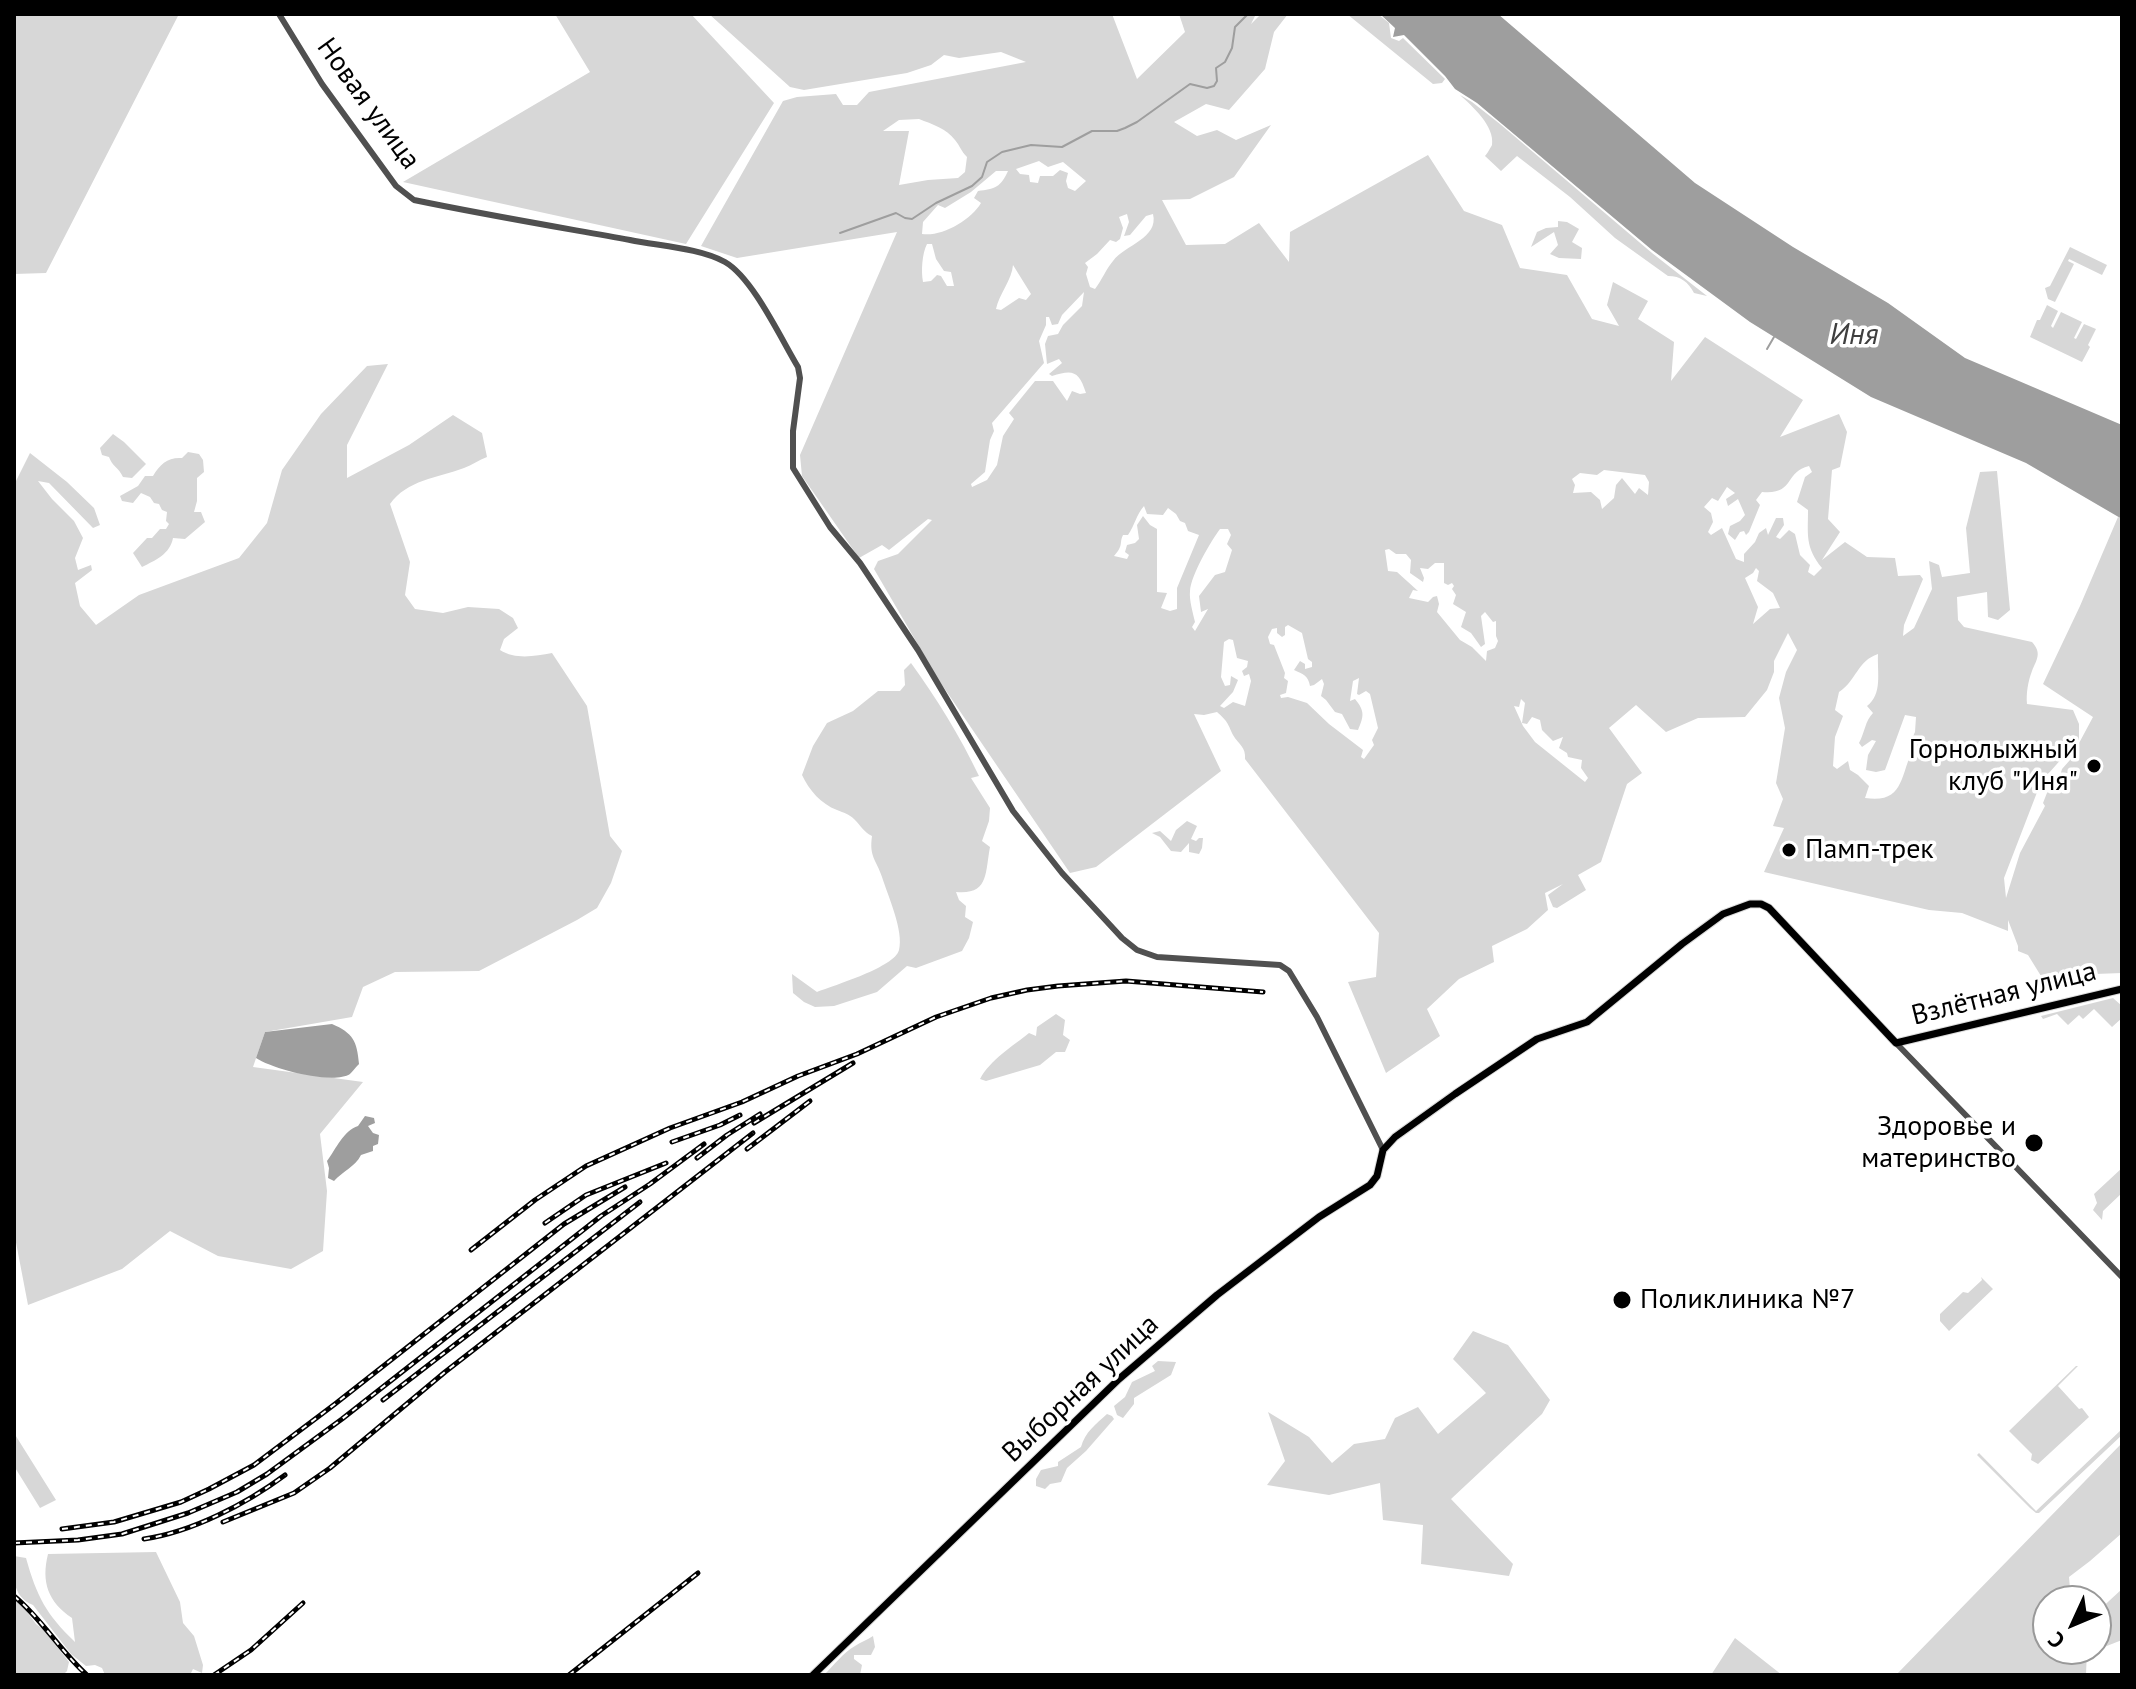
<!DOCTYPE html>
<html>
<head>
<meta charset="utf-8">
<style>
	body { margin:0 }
	#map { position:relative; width:2136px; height:1689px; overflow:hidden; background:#fff; font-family:"PT Sans",sans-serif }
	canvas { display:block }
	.frame { position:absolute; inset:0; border:16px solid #000; pointer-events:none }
	.north { position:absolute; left:2032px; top:1585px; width:80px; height:80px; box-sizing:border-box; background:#fff; border:2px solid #999; border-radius:50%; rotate:226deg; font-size:22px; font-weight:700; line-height:32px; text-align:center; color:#000 }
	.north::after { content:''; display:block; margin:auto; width:28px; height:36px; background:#000; clip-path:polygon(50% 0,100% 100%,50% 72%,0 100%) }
</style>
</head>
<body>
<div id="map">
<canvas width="2136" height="1689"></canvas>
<div class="frame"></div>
<div class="north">С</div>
</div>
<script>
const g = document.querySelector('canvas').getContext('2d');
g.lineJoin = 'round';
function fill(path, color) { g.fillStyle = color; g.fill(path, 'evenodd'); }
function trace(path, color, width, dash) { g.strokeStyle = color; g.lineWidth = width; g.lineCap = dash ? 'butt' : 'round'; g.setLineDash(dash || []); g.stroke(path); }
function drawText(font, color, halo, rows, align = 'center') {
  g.font = font + ' "PT Sans",sans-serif'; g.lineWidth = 7; g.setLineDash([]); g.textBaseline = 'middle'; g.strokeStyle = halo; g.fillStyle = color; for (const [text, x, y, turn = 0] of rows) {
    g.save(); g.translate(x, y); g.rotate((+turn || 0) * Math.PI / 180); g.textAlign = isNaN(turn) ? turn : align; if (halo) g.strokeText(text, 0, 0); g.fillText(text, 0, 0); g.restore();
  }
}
fill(new Path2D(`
	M14,14H179L46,273L14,274Z
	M555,14H691L774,103L686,244L403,182L590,72Z
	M709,14H1112L1137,79L1185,32L1179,14H1256L1251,24L1261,14H1288L1274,32L1265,69L1229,110L1206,104L1174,122L1197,136L1217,130L1236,140L1271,125L1234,177L1190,199L1162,200L1186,245L1225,244L1259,223L1289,262L1290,232L1428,155L1464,211L1502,225L1520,268L1567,275L1592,319L1619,326L1607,305L1613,282L1648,301L1638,319L1674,342L1671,381L1705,337L1803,400L1780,437L1839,414L1847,432L1840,467L1832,470L1828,519L1840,532L1822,560L1845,542L1867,557L1895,558L1898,576L1920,575L1923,579L1904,625L1903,636L1914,628L1932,589L1929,561L1939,565L1942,577L1970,573L1966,528L1980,472L1997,471L2010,610L1998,620L1988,617L1987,592L1957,597L1958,620L1964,627L2032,642C2042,653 2037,659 2032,671C2028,681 2026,694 2027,704L2073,710L2079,724V739L2041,782L2004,878L2006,898L2020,853L2045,806L2043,803L2052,780L2058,783L2062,769L2070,760L2093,717L2043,684L2080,606L2118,517L2122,519V973L2041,976L2028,955L2018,951V946L2008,920V931L1962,913L1929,910L1764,872L1784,828L1773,826L1783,799L1776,783L1785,728L1779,698L1786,672L1797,650L1788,633L1774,661V672L1767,690L1745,717L1698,718L1666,732L1636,705L1609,728L1642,773L1627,784L1601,862L1578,875L1586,890L1557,908L1553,907L1548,895L1563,884L1545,893L1548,910L1527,929L1492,946L1494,962L1459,979L1427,1009L1440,1036L1386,1073L1348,982L1376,977L1379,933L1245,759C1246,747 1239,745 1233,735C1227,722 1228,722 1217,712L1204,715L1194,714L1221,771L1096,867L1070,873L938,679L874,569L878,561L898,554L932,520L928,519L889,550L882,545L859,558L802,476L800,455L897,232L737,258L701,246L783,101L797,97L836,94L843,105H857L869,92L1026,62L1001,52L959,58L944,55L931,65L907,73L804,90L790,87ZM919,119C932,124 947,129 955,140C960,146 961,151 967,157L965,172L958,178L928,180L899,185L909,131H883L899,120ZM1039,161L1048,167L1063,162L1086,181L1075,191L1068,188L1066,181L1068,173L1060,170L1053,176H1040L1038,183L1030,182L1029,175L1020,174L1016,169ZM996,171H1008C1001,187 995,189 978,191L974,198L981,203C971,220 942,237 922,234L923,222L938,205L945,208L971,192ZM1127,214L1129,222L1124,236L1130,235L1146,216L1153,214C1159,238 1125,245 1113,261C1106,269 1102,280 1095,289L1090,287L1086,274L1088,267L1085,263L1097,254L1110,240L1116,242L1120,239L1123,228L1119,217ZM927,244H932L936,259L944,271L951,272L954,286H947L941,276L937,275L931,281L923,282C921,271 922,254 927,244ZM1013,265L1031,294L1026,300L1019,298L1001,310L996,309C999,294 1012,280 1013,265ZM1084,292L1082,306L1063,325L1058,334L1048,336L1045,344L1047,364L1059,359L1062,363L1049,374L1052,376C1073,369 1079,371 1086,393L1080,394L1072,391L1067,401L1053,381H1035L1009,413L1014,419L1003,436L997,465L987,480L972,487L971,484L985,472L990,440L994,431L992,423L1044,363L1039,341L1046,325V317H1049L1052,325L1058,324L1062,315ZM1809,466L1812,472L1805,477L1797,502L1808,510C1808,535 1805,547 1822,568L1814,576L1808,572L1810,565L1800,555L1795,534L1789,530L1780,539L1776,537L1784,525L1783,518H1776L1768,535L1766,528L1759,533L1755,542L1744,554V562L1736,559L1722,528L1711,535L1708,532L1713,522L1711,513L1704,507L1712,498L1718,501L1727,487L1735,493L1726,499L1728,506L1738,499L1745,515L1740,521L1730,526L1728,534L1735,540L1740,532L1744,531L1746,535L1749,532L1760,505L1756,500L1762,492C1795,495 1784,472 1809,466ZM1604,470L1645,475L1649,482L1648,495L1639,488L1635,494L1622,478L1616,485L1614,498L1602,509L1600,500L1591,492L1573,493L1575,485L1572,479L1580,473L1597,475ZM1144,506L1147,514L1163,515L1168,508L1176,514L1180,521L1185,523L1188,531L1199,535L1177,588V609L1170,611L1161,608L1167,593L1157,592V529L1150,525L1143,516L1137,525L1139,539L1135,543L1127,545L1125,552L1129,555L1127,559L1114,556C1124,545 1119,543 1123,535H1128C1135,525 1136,515 1144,506ZM1220,529H1228L1231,535L1227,544L1232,550L1225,572L1215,575L1199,596L1201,612L1208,609L1195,631L1192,627L1195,622C1193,613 1189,600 1190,591C1191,575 1211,541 1220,529ZM1389,549L1396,554H1406L1411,560L1410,573L1423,582L1424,578L1420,568L1428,569L1435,563H1444V583L1448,585L1452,583L1454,586L1452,589L1456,595L1453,604L1466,612L1461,627L1471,633L1481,647L1485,644L1481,616L1485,612L1493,622L1496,621V636L1498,641L1495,648L1487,651L1486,661L1472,647L1460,640L1437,612L1439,604L1437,596L1433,597L1428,602L1409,598L1413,590L1418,591L1397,572L1388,571L1385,550ZM1756,568L1759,571L1757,581L1773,593L1780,608L1770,609L1753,624L1758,607L1745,578L1753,573ZM1288,625L1302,633L1308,659L1312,662V667L1305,669V664L1300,661L1294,670C1303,674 1308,675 1310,686L1314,685L1322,679L1324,684L1321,696L1326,700L1335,712L1342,714L1350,729L1358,730C1364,716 1365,711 1355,699L1350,701L1353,681L1359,678L1357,694L1359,695L1366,691L1370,694L1378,728L1372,740L1374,745L1364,759L1361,757L1363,750L1329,724L1307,703L1288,697L1281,698L1280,695L1286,693L1288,681L1284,678L1285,673L1274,645L1270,644L1268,637L1272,629L1277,628V633L1282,637L1285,635V627ZM1229,639L1233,640L1237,658L1248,661L1247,667L1242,671L1244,676L1249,674L1251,681L1245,706L1233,702L1224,708L1220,706L1233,692L1238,680L1231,676L1230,685L1225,686L1221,677L1224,642ZM1878,654C1877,672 1883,694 1867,706L1873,713C1865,721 1865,732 1859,743L1862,747L1872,740L1876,741L1868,755L1866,770L1876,772L1885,770L1905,715L1916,717L1915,732L1910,743L1913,749C1900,776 1904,804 1865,798L1869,786L1858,775L1850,770L1848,761L1837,769L1833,766L1835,737L1843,716L1835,710L1839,692C1857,680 1857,661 1878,654ZM1521,699L1525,703L1522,723L1527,724L1532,717L1540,720L1542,730L1553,741L1563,737L1559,748L1567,753L1568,757L1582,760L1581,768L1588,778L1585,782L1535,742L1523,726L1514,706L1519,707Z
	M1347,14H1378L1389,23L1391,38L1399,41L1403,38L1445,79L1442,83L1433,84Z
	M1460,95L1472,102L1500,124L1652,253L1707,296L1694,293C1688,282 1681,276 1668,276L1615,238L1570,197L1517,156L1501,171L1485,156C1487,154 1491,147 1492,145C1495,126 1472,106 1460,95Z
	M1558,221L1567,222L1579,229L1572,242L1582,248L1581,259L1559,258L1550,254L1558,245L1554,232L1531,247L1537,232L1546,228L1558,227Z
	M2070,247L2107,265L2102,275L2069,259L2068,261L2074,264L2055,302L2048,299L2045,288L2050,286Z
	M2047,305L2058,311L2051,326L2053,328L2061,312L2082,322L2074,338L2076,339L2084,324L2096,329L2088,345L2090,347L2082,362L2030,337L2037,320H2040Z
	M388,364L347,445V478L409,445L453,415L482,433L487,457C479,460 472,465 464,468C437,478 407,480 390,504L410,562L405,595L415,609L443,613L468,607L499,609L513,618L518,628L504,639L500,650C516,660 535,656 552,653L587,706L610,836L622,851L611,883L597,908L577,920L479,971L395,972L363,987L352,1017L265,1032L253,1067L363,1082L320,1134L327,1191L323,1251L291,1269L218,1256L170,1231L122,1269L28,1305L14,1232L15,483L30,453L67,482L94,508L100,525L93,528L49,483L38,481L52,499L74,521L83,538L75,558L78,570L91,565L92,570L75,583L80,606L96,625L139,595L239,558L267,523L282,470L321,414L367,366Z
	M113,434L124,442L146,464L132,478L123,477C119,468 112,466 109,457L102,455L100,448Z
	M188,452L199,454L203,460L204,472L197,478V501L194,512H201L205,522L185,539L173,538C170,554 156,560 142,567L133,553L147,538H152L160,529H166L169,524L166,521L167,512L162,510L159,504L154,503L150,497L141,493L133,503L122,501L120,496L138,486L145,476H153C160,464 168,457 182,458Z
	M911,663C937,699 960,736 979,776L971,778L990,808L989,821L982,841L990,847C985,873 989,895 956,892L959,900L966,906L965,917L973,922L969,938L962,951L916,968L907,966L877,992L834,1006L815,1007L804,1002L793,993L792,974L817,992C835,985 895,967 899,950C904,931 888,896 882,877C876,859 869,857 872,836C864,832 861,826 854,819C849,814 844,813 837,810C821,804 809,790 802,775L813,746L827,723L853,711L878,691H900L905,685L904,670Z
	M1187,821L1197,826L1191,839L1196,841L1199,838H1203L1202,848L1199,854L1189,852V843L1181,852L1171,851L1160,837L1152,833L1160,831L1171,841L1176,830Z
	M2113,998L2122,1006V1018L2112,1027L2094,1009L2083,1019L2079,1015L2068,1025L2057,1014L2043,1019L2041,1016Z
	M1056,1014L1065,1020L1063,1035L1070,1040L1065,1052H1056L1040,1065L986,1081L980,1079C990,1060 1013,1046 1029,1033L1036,1036L1037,1027Z
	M2122,1168V1193L2103,1211L2102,1220L2093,1210L2097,1203L2094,1194Z
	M1981,1277L1993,1289L1949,1331L1940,1321V1314L1963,1292L1968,1293L1982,1280Z
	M1473,1331L1508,1345L1550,1400L1542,1414L1451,1499L1513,1564L1509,1576L1421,1564L1423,1525L1383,1520L1380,1483L1329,1495L1267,1485L1285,1461L1268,1412L1309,1437L1332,1463L1354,1444L1385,1439L1395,1418L1418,1407L1438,1434L1486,1393L1453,1359Z
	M1158,1361L1176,1362L1171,1375L1134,1398V1404L1123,1418L1117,1415L1114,1406L1125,1397L1132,1382L1155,1371L1152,1366Z
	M2076,1366H2078L2058,1386L2079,1409L2082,1408L2089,1417L2038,1464L2031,1460L2032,1454L2009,1431Z
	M1107,1414L1112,1416L1114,1419L1086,1451L1067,1468L1061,1482L1050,1484L1045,1489L1036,1486V1479L1041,1470L1058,1466V1462L1081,1447C1085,1432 1096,1424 1107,1414Z
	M2122,1429V1435L2039,1513H2036L2030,1508L1977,1455L1979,1453L2036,1511Z
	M14,1433L56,1500L40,1508L14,1466Z
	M2122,1443V1533L2090,1561L2069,1577L2071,1601H2048V1649H2087L2086,1675H1896Z
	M156,1552L180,1602L183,1623L194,1636L203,1665L202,1673L193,1669L190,1675H105L102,1668L95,1665L86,1666L71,1654L33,1605C11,1596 14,1576 14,1556L26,1558C37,1597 46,1614 75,1642L72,1618C48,1602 41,1582 48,1554Z
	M2122,1589V1640L2094,1651V1649H2096V1613Z
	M14,1599L25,1609L36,1624L43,1629L69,1662L67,1671L63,1675H14Z
	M873,1636L875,1647L871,1655H854V1659L862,1665L860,1675H824C834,1665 843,1653 855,1646C861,1642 867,1640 873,1636Z
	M1735,1638L1782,1675H1711Z`), '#d7d7d7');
fill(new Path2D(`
	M1380,14H1498L1695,183L1793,247L1888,303L1965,358L2122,425V519L2026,463L1871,397L1750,322L1652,250L1477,103L1455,89L1445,76L1404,35L1393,37L1395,28Z
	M332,1024C353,1033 357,1041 359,1064C358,1065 351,1073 350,1074C333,1085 272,1069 256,1058L265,1032Z
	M365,1116L374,1118L375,1123L368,1126L373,1133L379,1135L378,1144L373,1146V1151L361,1155C355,1167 343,1171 334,1181L328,1178L329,1168L327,1161C336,1149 344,1130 358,1126Z`), '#9e9e9e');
trace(new Path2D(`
	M840,233L896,213L905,218L912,219L936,203L972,186L982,177L987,162L1002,152L1031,145L1062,147L1092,131H1117L1125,128L1137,122L1190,84L1207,88L1214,86L1217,81L1216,68L1225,62L1232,48L1235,27L1248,14
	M1767,349L1774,337`), '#9e9e9e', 2);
const major = new Path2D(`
	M813,1675L1119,1379L1217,1295L1319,1217L1370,1185L1377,1176L1383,1150L1395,1137L1455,1094L1537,1039L1587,1022L1682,944L1723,914L1750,904H1761L1769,908L1896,1043L2122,989`);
trace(major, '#dbdbdb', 9);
trace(new Path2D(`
	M279,14L322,84L396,186L414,200C486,215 558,227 630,240C659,246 700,248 725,262C753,278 781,339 798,367L800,378L793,431V468L830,527L860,563L918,650L1013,811L1062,873L1122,938L1137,950L1157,957L1280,965L1289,971L1317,1017L1383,1150
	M1896,1043L2122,1277`), '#505050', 6);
trace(major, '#000', 7);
const rail = new Path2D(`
	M754,1123L853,1063
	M672,1142L720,1125L740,1115
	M747,1149L810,1101
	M697,1158L727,1135L760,1114
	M545,1223L586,1195L666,1163
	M471,1250L535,1200L586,1166L670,1128L742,1102L798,1076L857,1054L936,1017L991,998L1027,990L1058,986L1126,981L1263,992
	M383,1400L640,1202
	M223,1522L294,1493L330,1468L445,1372L753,1133
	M62,1529L114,1522L181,1502L209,1489L254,1465L335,1404L564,1224L625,1187
	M144,1539C192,1532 246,1504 285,1475
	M14,1543L78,1540L122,1534L188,1513L237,1492L267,1474L342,1419L601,1216L650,1184L704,1144
	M14,1596C42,1619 60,1651 87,1675
	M214,1675L251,1650L303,1603
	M569,1675L698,1573`);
trace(rail, '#000', 5);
trace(rail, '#fff', 2, [6]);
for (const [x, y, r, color] of [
	[2094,766,8,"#000"],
	[1789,850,8,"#000"],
	[2034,1143,10,"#000"],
	[1622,1300,10,"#000"]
]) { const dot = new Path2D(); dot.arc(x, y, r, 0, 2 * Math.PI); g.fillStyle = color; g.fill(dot); trace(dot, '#fff', 3); }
drawText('28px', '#000', '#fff', [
	["Новая улица",368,104,54],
	["Взлётная улица",2004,994,-14],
	["Выборная улица",1081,1389,-43]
]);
drawText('28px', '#000', '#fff', [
	["Горнолыжный",2078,750],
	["клуб \"Иня\"",2078,782],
	["Памп-трек",1805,850,"left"],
	["Здоровье и",2016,1127],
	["материнство",2016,1159],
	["Поликлиника №7",1640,1300,"left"]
], 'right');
drawText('italic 30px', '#3f3f3f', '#fff', [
	["Иня",1854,335]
]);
</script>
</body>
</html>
